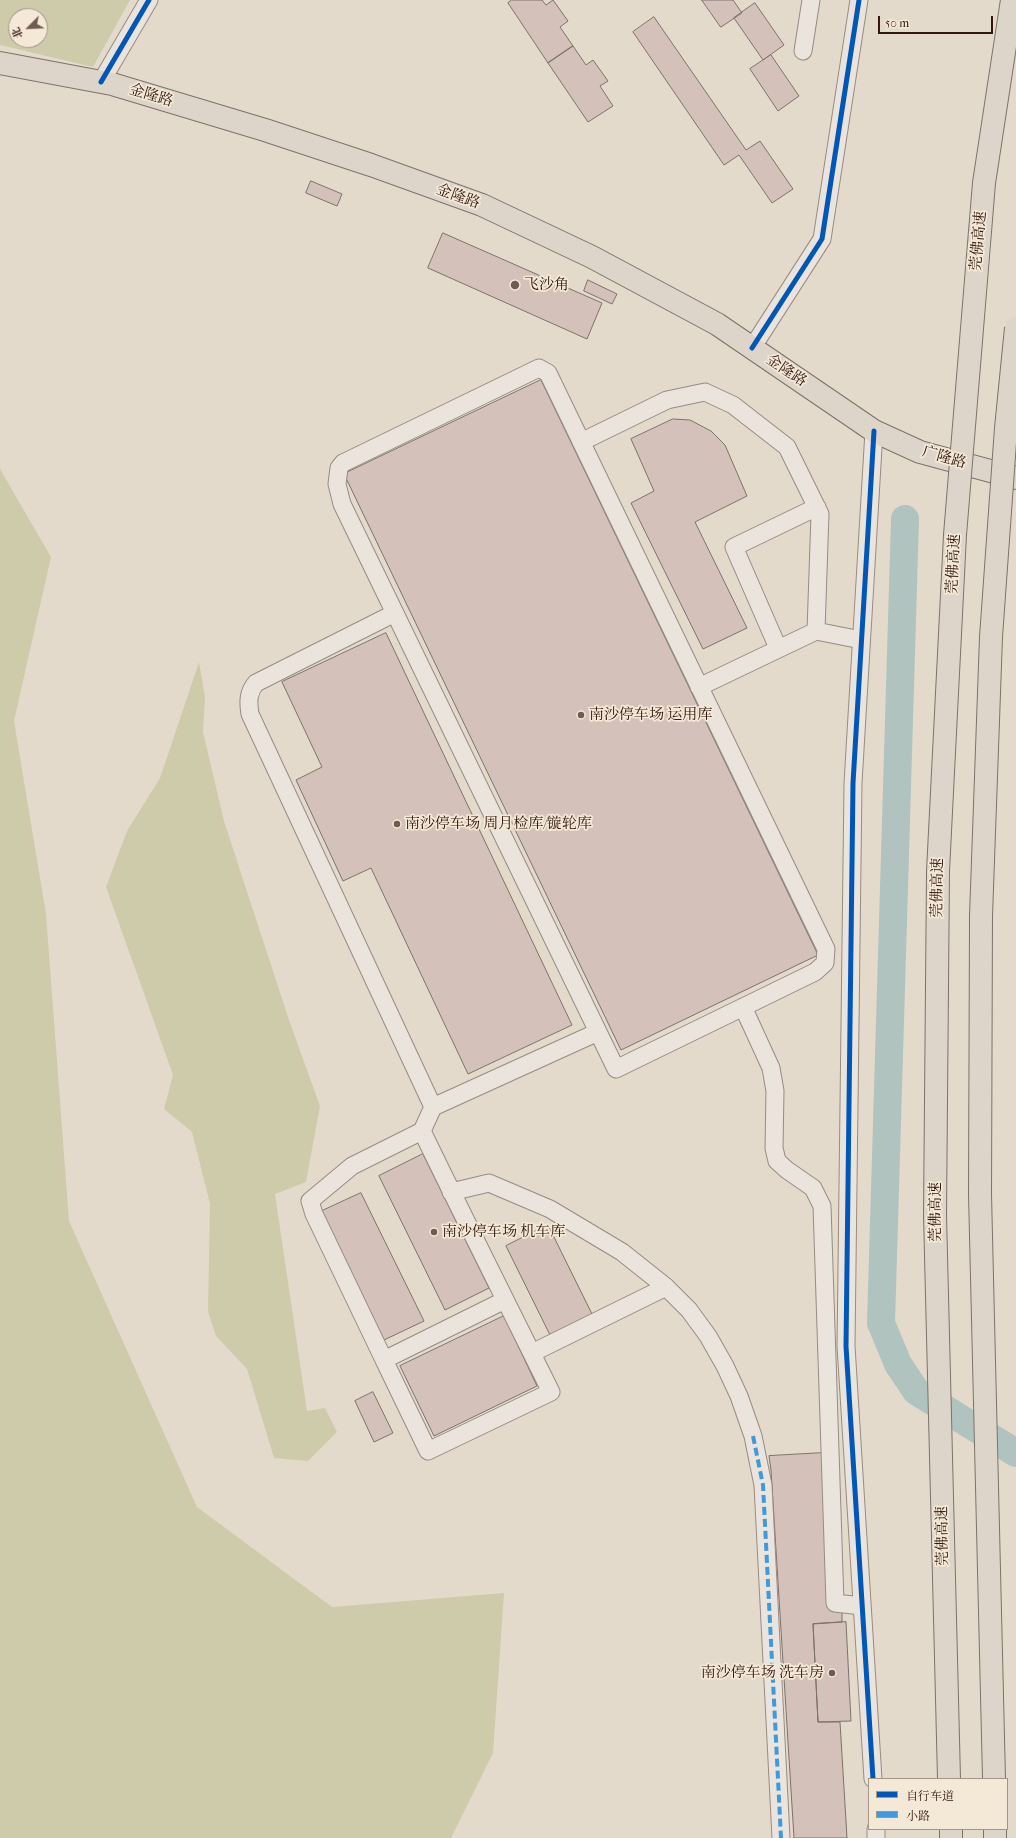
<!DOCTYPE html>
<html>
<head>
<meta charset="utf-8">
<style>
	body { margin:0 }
	#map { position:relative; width:1016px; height:1838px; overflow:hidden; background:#e4dacc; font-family:"IM FELL French Canon","Noto Serif SC",serif }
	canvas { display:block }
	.legend { position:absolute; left:868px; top:1778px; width:140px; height:52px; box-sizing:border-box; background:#f4e8d7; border:1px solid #a69487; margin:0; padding:5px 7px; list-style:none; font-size:12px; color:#31170e }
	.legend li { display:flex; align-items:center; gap:8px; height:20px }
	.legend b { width:20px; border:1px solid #a69487 }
	.north { position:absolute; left:8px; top:8px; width:40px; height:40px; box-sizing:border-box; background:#f4e8d7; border:1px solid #a69487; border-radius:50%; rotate:246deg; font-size:11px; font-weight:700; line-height:16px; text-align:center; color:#31170e }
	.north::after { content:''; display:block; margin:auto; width:14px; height:18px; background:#705b50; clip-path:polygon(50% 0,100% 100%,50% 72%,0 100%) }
	.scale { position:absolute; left:878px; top:16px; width:115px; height:18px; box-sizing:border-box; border:2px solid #31170e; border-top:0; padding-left:5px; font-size:12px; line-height:14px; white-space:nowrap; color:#31170e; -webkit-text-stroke:3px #f4e8d7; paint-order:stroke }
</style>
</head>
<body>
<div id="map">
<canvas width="1016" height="1838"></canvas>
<ul class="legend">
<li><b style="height:5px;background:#0057b8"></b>自行车道</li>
<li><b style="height:5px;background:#3e9ade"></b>小路</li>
</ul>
<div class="north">北</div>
<div class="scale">50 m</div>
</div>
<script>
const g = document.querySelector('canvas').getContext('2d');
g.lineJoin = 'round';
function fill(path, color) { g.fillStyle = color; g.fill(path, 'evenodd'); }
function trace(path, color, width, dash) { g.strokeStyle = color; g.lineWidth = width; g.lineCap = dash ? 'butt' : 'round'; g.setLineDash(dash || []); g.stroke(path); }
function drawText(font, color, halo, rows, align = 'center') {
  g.font = font + ' "IM FELL French Canon","Noto Serif SC",serif'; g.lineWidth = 3.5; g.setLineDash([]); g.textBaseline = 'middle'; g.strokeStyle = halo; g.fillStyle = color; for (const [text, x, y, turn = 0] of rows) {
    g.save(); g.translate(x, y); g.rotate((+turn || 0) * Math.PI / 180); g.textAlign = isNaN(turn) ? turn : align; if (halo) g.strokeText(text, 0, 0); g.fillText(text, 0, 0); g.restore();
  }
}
fill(new Path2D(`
	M0,0H130L93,67L0,45ZM16,16H40V40H16Z
	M0,469L51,557L14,721L46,914L69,1221L197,1507L332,1607L504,1593L493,1753L451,1838H0Z
	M199,662L205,697L203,732L224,821L289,1020L320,1106L306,1182L275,1194L307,1411L325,1408L337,1432L308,1461L274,1458L247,1369L216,1336L208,1312L210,1204L192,1132L164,1109L173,1075L106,887L127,831L160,778Z`), '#cecbab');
trace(new Path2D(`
	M905,519L881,1323L898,1364L916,1391L1016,1453`), '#b1c3bf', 28);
const building = new Path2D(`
	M512,0H542L546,5L553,0L568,21L560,27L573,46L548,63L508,3Z
	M702,0H733L742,13L721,27Z
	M755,3L784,45L763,60L734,18Z
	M654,17L746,150L760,141L793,189L772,203L739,155L724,165L633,32Z
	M573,46L586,65L593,60L608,81L600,86L613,106L588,122L548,63Z
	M771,55L799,96L778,111L750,69Z
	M311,181L342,194L337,206L306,193Z
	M443,233L602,303L587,339L428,268Z
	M588,280L617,294L612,304L584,291Z
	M541,380L818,955L621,1050L344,474Z
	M673,419L690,420L711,431L725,445L747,496L695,522L747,628L703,649L631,503L654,491L631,439Z
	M386,633L572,1025L468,1074L371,868L343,881L296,780L322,767L282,682Z
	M423,1154L489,1288L445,1310L379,1176Z
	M361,1193L424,1321L384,1340L322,1211Z
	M548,1225L592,1314L550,1335L506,1246Z
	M504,1316L537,1386L434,1436L400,1366Z
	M373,1392L393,1433L374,1442L355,1401Z
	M823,1453L842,1589V1622L813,1624L818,1722H840L847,1838H794L771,1470L769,1456Z
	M846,1622L851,1721L818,1722L813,1624Z`);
fill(building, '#d4c2ba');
trace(building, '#7c726a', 1);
const minor = new Path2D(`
	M803,51L811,0
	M101,82L149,0
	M752,348L822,239L859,0
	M539,368L548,373L826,949L825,963L815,972L616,1069L342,504L337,484L339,468L343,463Z
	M581,442L667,400L705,392L733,405L787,447L820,514L816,631
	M395,613L256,683C248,692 248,702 250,714L433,1107L598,1032
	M778,648L734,547L817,507
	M699,687L816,631L861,640
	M743,1007L771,1068L775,1091L774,1148L777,1161L787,1170L813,1188L822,1206L835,1603L862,1606
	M433,1107L422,1131C464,1218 508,1305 551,1392L428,1451L384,1360L505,1300
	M451,1192L489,1183L550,1209L622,1252L666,1287L689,1310L708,1336L725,1366L739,1396L753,1436L763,1485L781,1838
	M532,1353L666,1287
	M384,1360L314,1214L310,1201L352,1166L422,1131
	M873,1779L846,1346L853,783L874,431
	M876,1829V1838`);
const major = new Path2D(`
	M0,63L112,84L265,130L371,165L482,205L592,257L717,324L874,431L920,452L1016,478`);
const highway = new Path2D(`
	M951,1829V1838
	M995,1829V1838`);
trace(minor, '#958c83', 19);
trace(major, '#7c726a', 24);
trace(highway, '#7c726a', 24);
trace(minor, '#eae4dd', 17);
trace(major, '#ddd5c9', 22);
trace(highway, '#ddd5c9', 22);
const highwayBridge = new Path2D(`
	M949,1779L935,1215L938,871L955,535L984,183L1012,0
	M994,1779L980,1194L981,916L991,637L1006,428L1016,328`);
trace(highwayBridge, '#7c726a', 24, []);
trace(highwayBridge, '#ddd5c9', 22);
trace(new Path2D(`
	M753,1436L763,1485L781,1838`), '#3e9ade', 4, [8, 4]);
trace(new Path2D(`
	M101,82L149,0
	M752,348L822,239L859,0
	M873,1779L846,1346L853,783L874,431`), '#0057b8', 5);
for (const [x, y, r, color] of [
	[515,285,5,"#705b50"],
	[581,715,4,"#705b50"],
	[397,824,4,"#705b50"],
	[434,1232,4,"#705b50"],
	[832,1673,4,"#705b50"]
]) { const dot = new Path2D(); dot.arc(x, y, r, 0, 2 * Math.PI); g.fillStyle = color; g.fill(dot); trace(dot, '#f4e8d7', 1.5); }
drawText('15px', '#31170e', '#f4e8d7', [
	["金隆路",151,96,17],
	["金隆路",458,197,20],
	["莞佛高速",979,241,-85],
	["金隆路",786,371,34],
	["广隆路",944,458,16],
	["莞佛高速",954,564,-87],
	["莞佛高速",938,888,-89],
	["莞佛高速",936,1212,-90],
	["莞佛高速",943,1536,-91]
]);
drawText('15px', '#31170e', '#f4e8d7', [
	["飞沙角",524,285],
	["南沙停车场 运用库",589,715],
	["南沙停车场 周月检库/镟轮库",405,824],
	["南沙停车场 机车库",442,1232],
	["南沙停车场 洗车房",824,1673,"right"]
], 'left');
</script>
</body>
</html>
